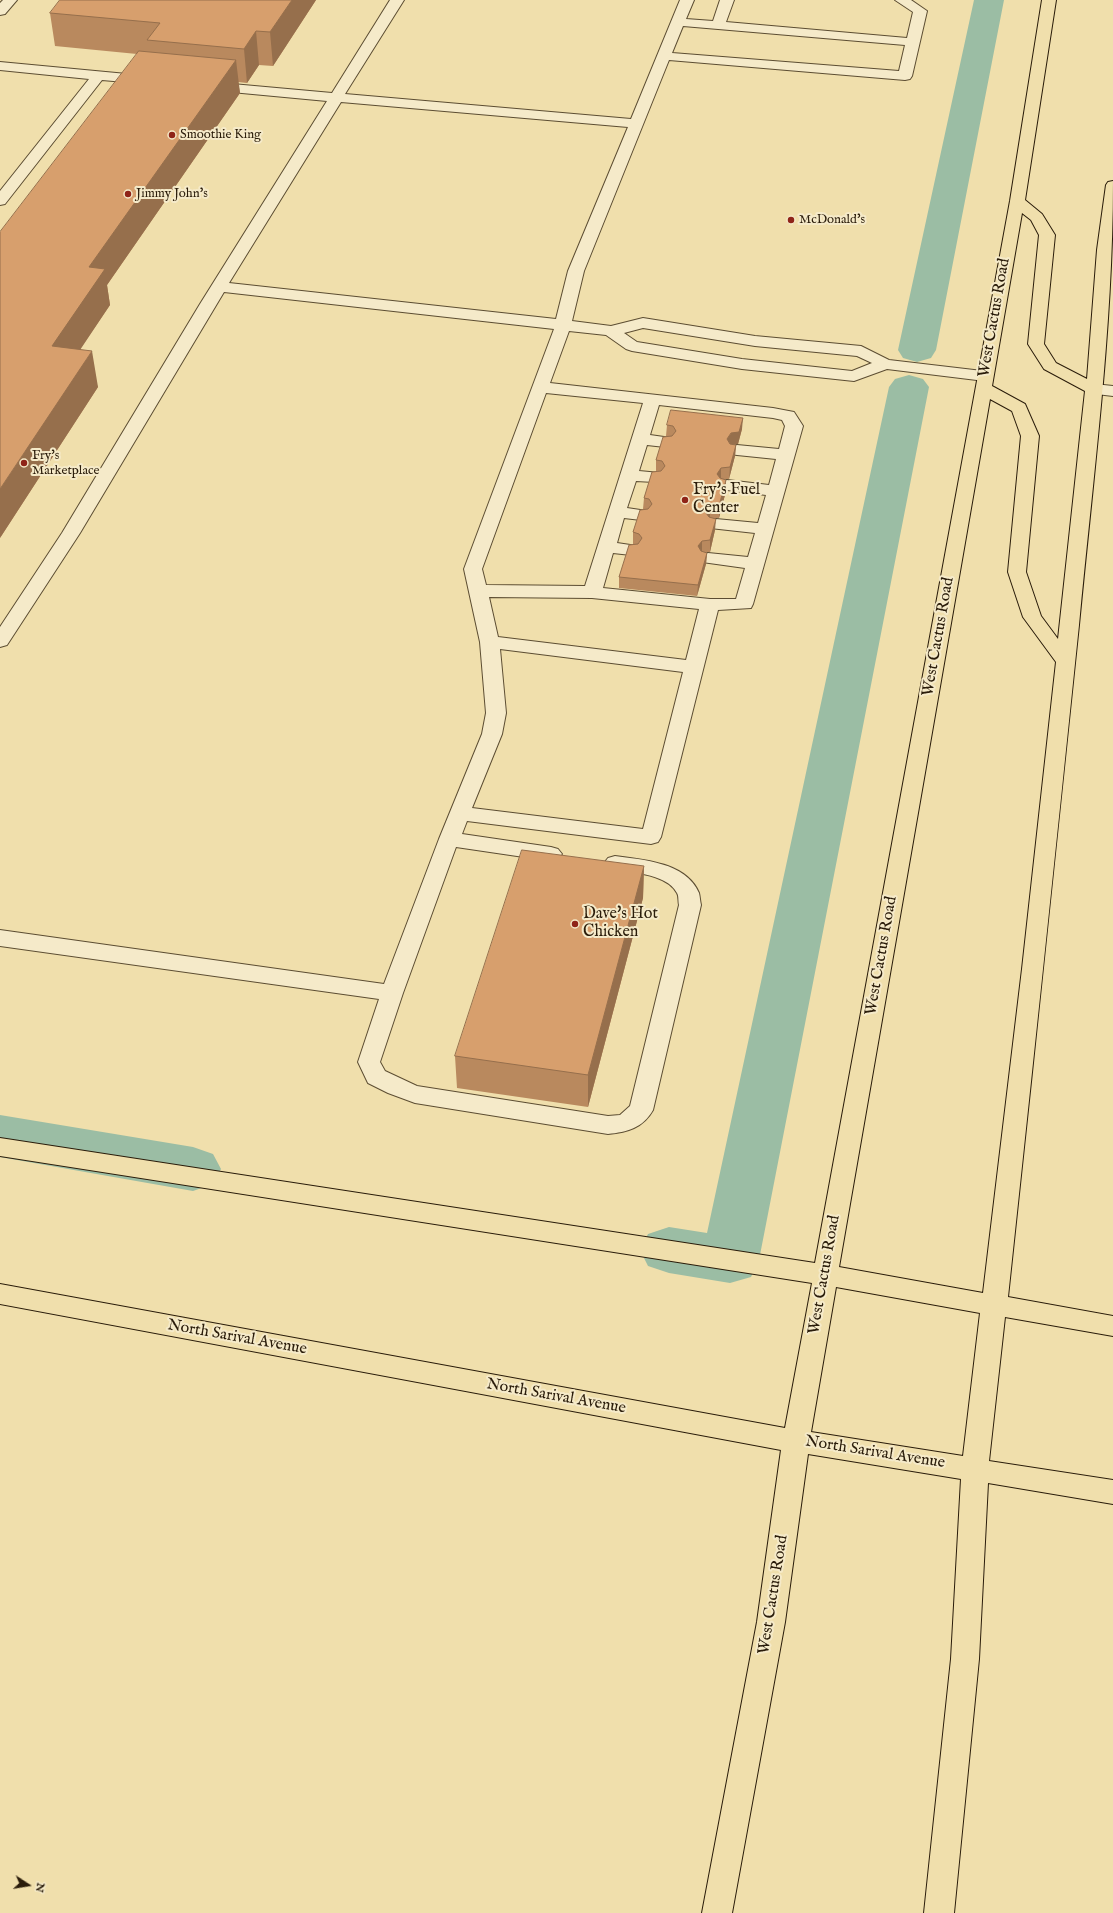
<!DOCTYPE html>
<html>
<head>
<meta charset="utf-8">
<style>
	body { margin:0 }
	#map { position:relative; width:1113px; height:1913px; overflow:hidden; background:#f0dfac; font-family:"IM FELL English",serif }
	canvas { display:block }
	.north { position:absolute; left:8px; top:1865px; width:40px; height:40px; -webkit-text-stroke:3px #f5eac9; paint-order:stroke; rotate:102deg; font-size:11px; font-weight:700; line-height:16px; text-align:center; color:#2a1c0a }
	.north::after { content:''; display:block; margin:auto; width:14px; height:18px; background:#2a1c0a; clip-path:polygon(50% 0,100% 100%,50% 72%,0 100%) }
</style>
</head>
<body>
<div id="map">
<canvas width="1113" height="1913"></canvas>
<div class="north">N</div>
</div>
<script>
const g = document.querySelector('canvas').getContext('2d');
g.lineJoin = 'round';
function fill(path, color) { g.fillStyle = color; g.fill(path, 'evenodd'); }
function trace(path, color, width, dash) { g.strokeStyle = color; g.lineWidth = width; g.lineCap = dash ? 'butt' : 'round'; g.setLineDash(dash || []); g.stroke(path); }
function drawText(font, color, halo, rows, align = 'center') {
  g.font = font + ' "IM FELL English",serif'; g.lineWidth = 4; g.setLineDash([]); g.textBaseline = 'middle'; g.strokeStyle = halo; g.fillStyle = color; for (const [text, x, y, turn = 0] of rows) {
    g.save(); g.translate(x, y); g.rotate((+turn || 0) * Math.PI / 180); g.textAlign = isNaN(turn) ? turn : align; if (halo) g.strokeText(text, 0, 0); g.fillText(text, 0, 0); g.restore();
  }
}
fill(new Path2D(`
	M974,0H1004L936,350L931,358L917,362L903,358L898,350Z
	M909,375L923,379L929,387L759,1260L751,1277L730,1283L669,1273L648,1266L640,1250L648,1234L669,1227L707,1233L889,387L895,379Z
	M0,1115L193,1147L213,1154L221,1169L213,1184L193,1191L0,1157Z`), '#9bbda4');
const minor = new Path2D(`
	M3,0H17L5,14L0,15V3Z
	M390,0H404L345,94L631,119L680,0H694L686,19L713,21L720,0H734L726,22L907,38L913,12L895,0H911L927,11L912,76L910,79L905,80L669,60L584,271L572,321L611,326L643,318L755,336L861,346L889,360L991,372L993,376L991,380L985,381L887,369L854,381L742,369L632,351L626,349L606,335L569,331L550,383L773,408L794,412L803,426L753,604L751,608L718,610L661,837L658,842L651,844L467,821L462,834L551,847L558,849L562,854L558,859L551,861L456,847L403,993L380,1062L385,1071L417,1086L608,1116L620,1115L630,1106L679,905C678,901 679,896 677,893C666,872 627,873 608,868L604,863L608,858L615,856C643,860 686,862 699,893C700,897 700,901 701,905L653,1110C643,1128 627,1132 608,1134L415,1103L388,1093L368,1083L358,1062L379,999L0,946V930L384,984L439,839L482,734L486,713L480,642L464,569L554,329L224,292L80,533L7,645L0,647V627L62,533L200,304L327,101L210,90L205,89L203,86L205,83L210,82L332,93ZM683,26L905,45L899,71L672,53ZM341,102L628,127L568,271L556,319L229,283ZM643,328L755,346L857,356L872,363L852,371L742,359L637,342L624,333ZM546,393L643,403L585,586L486,585L482,569ZM659,405L773,418L782,420L785,426L779,449L737,445L731,446L728,450L731,454L737,455L776,459L769,485L727,480L721,481L718,485L721,489L727,490L766,495L758,523L716,519L710,520L707,524L710,528L755,533L748,557L708,553L702,554L699,558L702,562L745,568L736,599H710L603,588L613,553L631,555L637,554L640,550L637,546L617,543L624,518L641,520L647,519L650,515L647,511L627,508L636,481L654,482L660,481L663,477L660,473L639,471L647,445L665,447L671,446L674,442L671,438L650,435ZM489,597L592,598L699,609L686,660L498,637ZM500,649L683,672L643,829L472,808L502,734L506,713Z
	M0,62L148,76L153,77L155,80L153,83L148,84L102,80L5,204L0,205V191L89,79L0,70Z
	M1094,384L1113,386V396L1088,393L1086,389L1088,385Z`);
const major = new Path2D(`
	M1042,0H1056L1025,200L1042,214L1055,235L1044,344L1056,363L1087,379L1097,250L1106,185L1108,182L1113,181C1113,329 1093,477 1079,625C1056,848 1032,1073 1008,1297L1113,1316V1336L1005,1317L989,1461L1113,1480V1504L988,1483L979,1659L954,1913H924L951,1659L961,1479L808,1454L785,1622L732,1913H702L757,1622L781,1450L0,1304V1284L785,1428L812,1283L0,1156V1138L815,1263L1010,201ZM1022,213L1031,220L1039,235L1028,344L1044,369L1085,391L1058,639L1041,616L1026,572L1039,436L1025,404L992,386ZM990,399L1012,411L1021,436L1008,572L1023,617L1056,662L1022,969L983,1293L839,1267ZM836,1287L980,1313L963,1456L811,1432Z`);
trace(minor, '#5c4d32', 2);
trace(major, '#2a1c0a', 2);
fill(minor, '#f5eac9');
fill(major, '#f0dfac');
fill(new Path2D(`
	M316,0L273,66L259,65L247,83L238,82L240,93L107,285L110,305L80,349L98,387L0,538L137,54L55,46L50,13Z
	M667,425L742,429L738,444H733L736,445L735,456L729,479H724L726,491L719,518H714L715,530L710,552H705L707,553L706,564L697,596L619,588V577L634,544H633V532L645,509H643L644,498L658,471H656V460L669,436H666Z
	M644,866L643,898L588,1107L457,1088L455,1056Z`), '#b9895e');
fill(new Path2D(`
	M292,0H316L273,66L270,32Z
	M256,31L259,65L247,83L244,49Z
	M236,60L240,93L107,285L110,305L58,383L52,346L89,267Z
	M92,351L98,387L0,538V489Z
	M743,418L742,429L738,444L731,445L727,439Z
	M736,445L735,456L729,479L730,467Z
	M721,468V480L717,474Z
	M726,480V491L719,518V506Z
	M710,507V519L706,513Z
	M716,519L715,530L710,552V540Z
	M702,541V553L698,546Z
	M707,553L706,564L697,596L698,585Z
	M644,866L643,898L588,1107V1075Z`), '#966f4c');
const building = new Path2D(`
	M60,0H292L270,32L256,31L244,49L147,40L160,23L50,13Z
	M139,51L236,60L89,267L105,269L52,346L92,351L0,489V232Z
	M671,410L743,418L739,432L731,433L727,439L730,444L736,445L730,467L721,468L717,474L720,478L726,480L719,506L710,507L706,513L709,517L716,519L710,540L702,541L698,546L701,551L707,553L698,585L619,577L629,545L638,544L642,538L639,534L633,532L640,510L648,509L652,504L649,499L644,498L652,472L661,471L665,466L662,461L656,460L663,437L672,436L676,431L673,426L667,425Z
	M522,850L644,866L588,1075L455,1056Z`);
fill(building, '#d79f6d');
trace(building, '#966f4c', 1);
for (const [x, y, r, color] of [
	[172,135,4,"#8f2418"],
	[128,194,4,"#8f2418"],
	[791,220,4,"#8f2418"],
	[24,463,4,"#8f2418"],
	[685,500,4,"#8f2418"],
	[575,924,4,"#8f2418"]
]) { const dot = new Path2D(); dot.arc(x, y, r, 0, 2 * Math.PI); g.fillStyle = color; g.fill(dot); trace(dot, '#f5eac9', 1.5); }
drawText('13px', '#2a1c0a', '#f5eac9', [
	["Smoothie King",180,135],
	["Jimmy John's",136,194],
	["McDonald's",799,220],
	["Fry's",32,456],
	["Marketplace",32,471]
], 'left');
drawText('16px', '#2a1c0a', '#f5eac9', [
	["West Cactus Road",995,318,-80],
	["West Cactus Road",939,637,-80],
	["West Cactus Road",882,956,-80],
	["West Cactus Road",825,1275,-80],
	["North Sarival Avenue",237,1338,10],
	["North Sarival Avenue",556,1397,10],
	["North Sarival Avenue",875,1453,9],
	["West Cactus Road",774,1595,-81]
]);
drawText('16px', '#2a1c0a', '#f5eac9', [
	["Fry's Fuel",693,491],
	["Center",693,509],
	["Dave's Hot",583,915],
	["Chicken",583,933]
], 'left');
</script>
</body>
</html>
